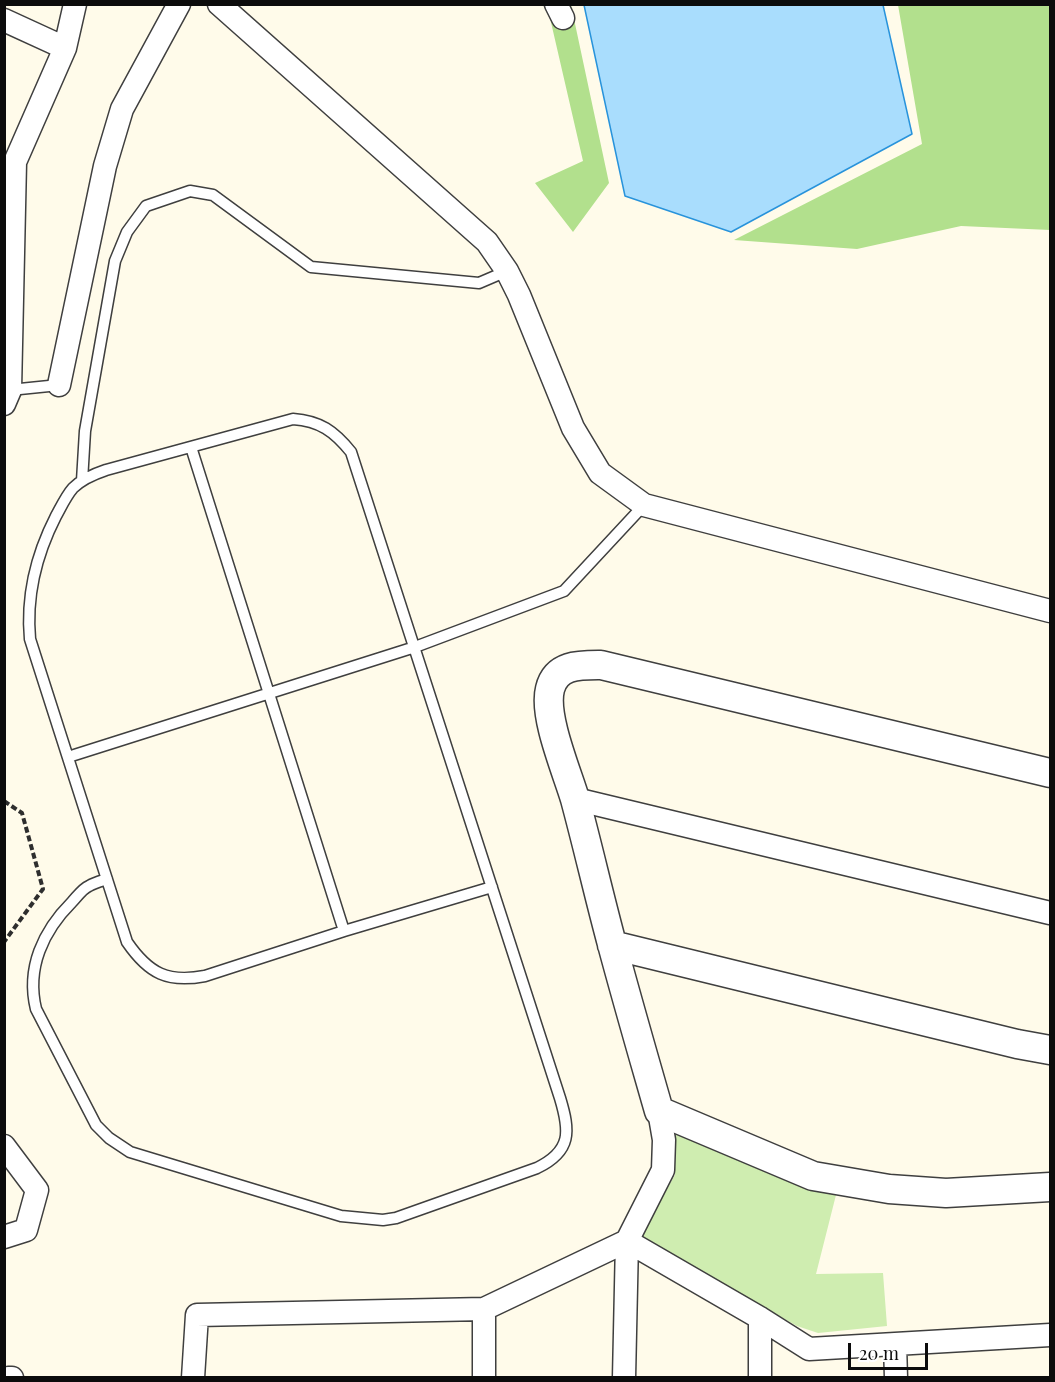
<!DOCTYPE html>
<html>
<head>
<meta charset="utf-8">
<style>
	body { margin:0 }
	#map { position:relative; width:1055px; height:1382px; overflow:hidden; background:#fffbea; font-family:"Playfair Display",serif }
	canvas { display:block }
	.frame { position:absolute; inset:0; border:6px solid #0c0c0c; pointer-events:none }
	.scale { position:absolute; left:848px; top:1343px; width:80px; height:27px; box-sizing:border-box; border:3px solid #0c0c0c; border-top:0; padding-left:8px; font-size:18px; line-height:21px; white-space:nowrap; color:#0c0c0c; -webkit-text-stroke:4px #fff; paint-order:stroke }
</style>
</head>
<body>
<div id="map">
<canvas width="1055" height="1382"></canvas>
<div class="frame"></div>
<div class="scale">20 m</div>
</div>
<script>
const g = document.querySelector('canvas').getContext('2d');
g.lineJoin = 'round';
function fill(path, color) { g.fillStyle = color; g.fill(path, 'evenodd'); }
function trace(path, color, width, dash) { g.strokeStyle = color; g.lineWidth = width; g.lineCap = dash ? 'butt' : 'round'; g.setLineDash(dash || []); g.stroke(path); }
fill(new Path2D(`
	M675,1134L837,1191L816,1274L883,1273L887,1326L818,1333L797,1326L638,1237L675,1175Z`), '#cfedb0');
fill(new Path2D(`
	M547,5H571L609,183L573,232L535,183L583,161Z
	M898,5H1050V230L961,226L857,249L734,240L922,144Z`), '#b2e08d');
const water = new Path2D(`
	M584,5H883L912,134L731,232L625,196Z`);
fill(water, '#a9ddfd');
trace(water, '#2893db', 1.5);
const service = new Path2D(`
	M10,390L59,385
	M191,447L344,931
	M82,481L85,431L115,261L127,232L146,206L190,191L213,195L311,267L479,283L507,271
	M68,757L415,647L564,591L644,505
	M107,879C101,881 94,883 89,886C82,889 77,897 72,902C43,931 26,968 36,1009L96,1125L109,1138L130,1152L341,1216L383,1220L396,1218L537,1168C572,1151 570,1131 560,1098L351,452C334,431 320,421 293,419L106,470C94,474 82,479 73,488C66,496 61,507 56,516C36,555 26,595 30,639L127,942C149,974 168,983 205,976L344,931L492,887`);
const minor = new Path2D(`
	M219,4L487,242L507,271L519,295L573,428L600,473L644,505L1050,611
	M556,4L563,18
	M4,20L65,48
	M59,385L105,166L122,109L179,4
	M4,404L10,390L15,162L65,48L75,4
	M575,799L1050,913
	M4,1146L37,1190L26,1230L4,1237
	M627,1241L760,1318L809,1349L1050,1335
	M484,1309V1378
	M760,1318V1378
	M895,1344L896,1378
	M8,1378H12
	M193,1378L197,1315L484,1309L627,1241
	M624,1378L627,1241L663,1170L664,1140L659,1111`);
const tertiary = new Path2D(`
	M1050,773L601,665C580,665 556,664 550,689C543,716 567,772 575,799C588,847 599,896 612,944C627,1000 643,1055 659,1111L813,1176L889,1189L946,1193L1050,1187
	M612,945L1017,1044L1050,1050`);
trace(service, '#3f3f3f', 13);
trace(minor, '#3f3f3f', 25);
trace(tertiary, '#3f3f3f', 31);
trace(new Path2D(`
	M4,801L22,813L43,889L4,942`), '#2e2e2e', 4, [6, 3]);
trace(service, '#fff', 10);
trace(minor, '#fff', 22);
trace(tertiary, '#fff', 28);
</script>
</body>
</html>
